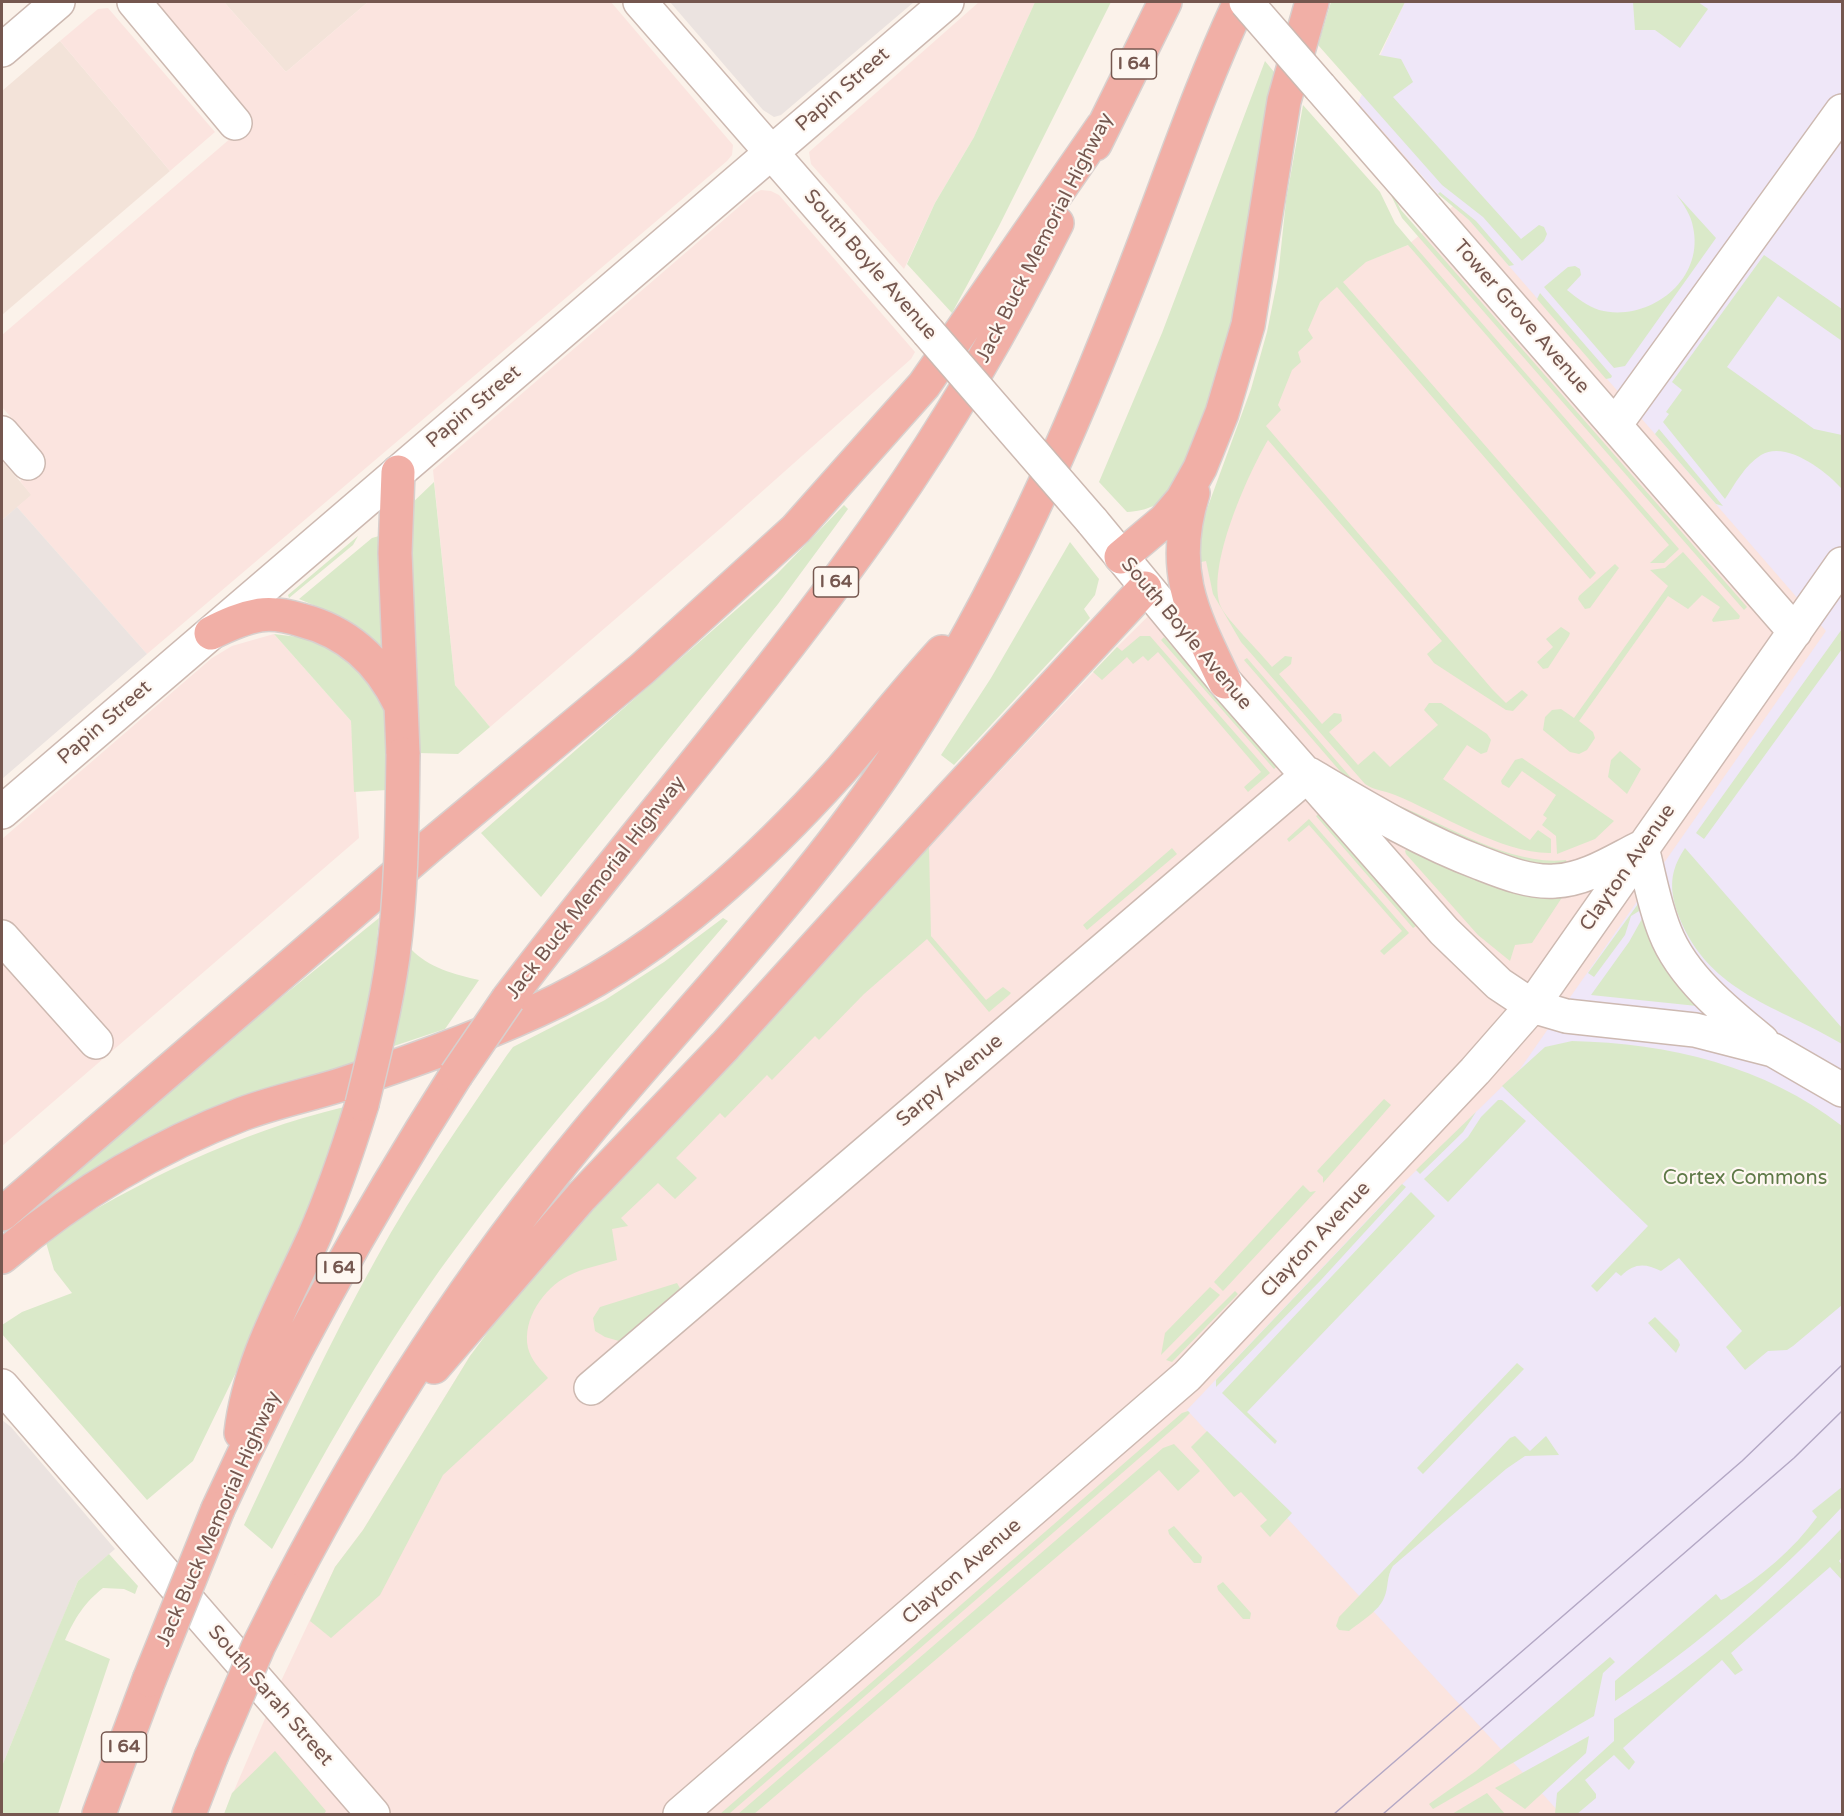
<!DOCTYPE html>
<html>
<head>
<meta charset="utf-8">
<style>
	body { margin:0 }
	#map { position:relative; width:1844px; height:1816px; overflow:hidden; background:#fbf2ea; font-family:"Varela Round",sans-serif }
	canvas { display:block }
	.frame { position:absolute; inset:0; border:3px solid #75574f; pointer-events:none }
</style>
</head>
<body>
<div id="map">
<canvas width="1844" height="1816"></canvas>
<div class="frame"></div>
</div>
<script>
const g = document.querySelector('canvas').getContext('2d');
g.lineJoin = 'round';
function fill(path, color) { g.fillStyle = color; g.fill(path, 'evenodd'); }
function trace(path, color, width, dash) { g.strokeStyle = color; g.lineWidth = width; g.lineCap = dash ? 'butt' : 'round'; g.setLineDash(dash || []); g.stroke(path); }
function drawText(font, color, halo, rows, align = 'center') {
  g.font = font + ' "Varela Round",sans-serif'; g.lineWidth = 4.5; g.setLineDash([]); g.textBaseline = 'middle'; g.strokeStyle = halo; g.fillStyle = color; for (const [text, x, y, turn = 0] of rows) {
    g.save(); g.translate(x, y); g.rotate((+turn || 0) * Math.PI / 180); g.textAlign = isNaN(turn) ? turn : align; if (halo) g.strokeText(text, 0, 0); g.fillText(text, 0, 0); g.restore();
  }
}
fill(new Path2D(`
	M224,2H368L286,72Z
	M60,41L170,171L2,315V91Z
	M2,461L32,495L2,520Z`), '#f3e3d9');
fill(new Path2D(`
	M154,2H224L286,72L368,2H611L733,145L732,155L727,161L147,654L17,507L31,495L20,481L46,458L2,407V335L253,119Z
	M979,2H1035L974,137L935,203L904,269L811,164L809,152Z
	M1405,2H1842V1814H224L282,1679L335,1567L363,1530L470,1356L889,889L1119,645L1220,545L1241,481L1324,278L1408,245L1453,206L1403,156L1358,103Z
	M108,8L215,132L170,171L60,41L98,9Z
	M761,190L771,191L779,195L915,352L911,359L721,528L490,727L455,685L433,470L755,193Z
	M274,634L351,721L359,838L2,1146V839L212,658L232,646Z`), '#fbe4df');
fill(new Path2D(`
	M670,2H914L781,115L774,117L763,110Z
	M17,507L147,654L2,779V520Z
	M2,1420L11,1427L115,1549L78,1581L2,1766Z`), '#ebe3e0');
fill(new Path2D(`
	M1405,2H1842V1814H1561L1187,1410L1389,1197L1520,1069L1826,631L1469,220L1438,194L1358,103Z`), '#efe7f8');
fill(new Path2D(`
	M1035,2H1111L999,226L952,313L907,264L935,203L974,137Z
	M1331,2H1405L1379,55L1401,59L1413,82L1393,97L1521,239L1539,225L1544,227L1547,234L1544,241L1522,261L1483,217L1442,185L1318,45Z
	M1633,2H1698L1708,9L1680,48L1655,30H1635Z
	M1265,61L1279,78C1258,195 1243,337 1195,445C1189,458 1185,474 1177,486C1164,504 1147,511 1127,512L1099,482L1162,333Z
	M1303,105L1380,192L1395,223L1411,242L1679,549L1664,563H1650L1669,545L1408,245L1366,262L1343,282L1596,573L1590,579L1337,287L1320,302L1308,330L1313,338L1298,352L1301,362L1292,370L1278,405L1281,410L1266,426L1492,689L1506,703L1522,690L1528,695L1513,711L1506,710L1434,663L1427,654L1442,641L1268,440C1248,474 1205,568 1221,607C1227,620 1261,653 1272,667L1285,656L1292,657L1291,664L1279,674L1322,724L1334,713L1341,714L1342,721L1329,732L1358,765L1374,751L1390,767L1438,725L1424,710L1429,703H1441L1487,734L1491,740L1487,752L1481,754L1467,745L1443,779L1530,840L1538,830L1551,839V853C1503,854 1439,813 1395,795C1384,790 1375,791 1365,784L1241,642L1213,594L1206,561L1197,563L1200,528L1251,389L1267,332L1278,277L1286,201Z
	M1390,189L1401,210L1747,607L1744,610L1402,218L1389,191Z
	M1440,192L1476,221L1514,265L1509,266L1469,220L1438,194Z
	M1676,194L1716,238L1625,366L1614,368L1544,287L1568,267L1575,266L1580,269L1581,275L1567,290C1577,298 1587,306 1599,310C1648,323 1705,281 1693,227C1691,215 1684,205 1676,194Z
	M1764,255L1842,309V341L1778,296L1727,367L1814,429L1842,435V489C1826,471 1786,440 1761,455C1745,465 1735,484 1725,499L1663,422L1669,414L1666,412L1682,390L1672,382Z
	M1540,293L1612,376L1611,378L1606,379L1537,299Z
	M1659,429L1723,506L1716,504L1655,434Z
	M434,482L455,685L490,727L458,754L418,753L409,506Z
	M844,505L848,509L778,604L541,897L481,833L777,574Z
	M358,536L353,545L289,598L288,595Z
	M379,536L384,649L337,615L299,599L372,538Z
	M1070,542L1099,579L1095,595L1084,609L1090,618L954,765L941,755L991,678Z
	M1683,552L1740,616L1739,619L1713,622L1712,620L1720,607L1702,595L1688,609L1668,596L1579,721L1593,732L1595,738L1587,750L1579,754L1570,752L1543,730L1545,717L1552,710L1561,709L1574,718L1668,586L1650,570L1665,568Z
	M1615,564L1619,568L1590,608L1585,609L1578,599L1579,596Z
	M1561,627L1570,633L1569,636L1548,668L1543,669L1537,662L1553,647L1546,639Z
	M1842,629V649L1704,839L1696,833Z
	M274,634L306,638L346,656L375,688L384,709L387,790L354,792L351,721Z
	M1140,636H1150L1270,773L1248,792L1244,787L1261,772L1158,652L1148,661L1143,656L1133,664L1127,657L1102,680L1093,672L1117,647L1122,651Z
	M1164,637L1277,766L1274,769L1161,640Z
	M1247,658L1366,795L1352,785L1244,660Z
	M1620,751L1641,769L1627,794L1608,777L1611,760Z
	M1522,758L1614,821L1595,839L1557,854L1556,836L1542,825L1547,818L1543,815L1556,795L1522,771L1509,788L1502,784L1501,781L1515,760Z
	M1385,800C1438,819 1508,867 1566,860L1568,868C1502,867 1441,832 1385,800Z
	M1319,814L1416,926L1413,928L1316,816Z
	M1309,819L1409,933L1384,955L1380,951L1402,931L1309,825L1289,842L1287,839Z
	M1409,845L1563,896L1532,943L1515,945L1510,961L1478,935L1406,854L1405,851Z
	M929,847L931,936L986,1000L1003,987L1011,993L1008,996L989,1012L927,939L864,994L819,1040L815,1036L772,1080L767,1075L725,1118L720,1113L676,1158L697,1178L675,1199L658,1183L621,1218L628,1226L612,1229L617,1260C601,1265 583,1268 568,1276C544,1288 522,1319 528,1348C531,1360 540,1369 548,1378L443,1475L380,1595L331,1638L310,1621L335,1567L363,1530L470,1356L520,1289Z
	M1172,848L1177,854L1087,930L1083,925Z
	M1685,848L1842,1028V1044C1779,1006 1710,994 1679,917C1669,890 1669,872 1685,848Z
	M1638,904L1644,908L1631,916L1625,935L1594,977L1588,973Z
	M1643,917L1697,1006L1591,995L1629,942Z
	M379,918L375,962L356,1064L225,1103L161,1134L48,1203L43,1200L214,1052Z
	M723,918L728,921C640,1024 549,1124 468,1232C392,1331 331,1440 272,1549L244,1525C286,1436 328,1345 376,1259C415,1188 462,1122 507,1055L513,1047L605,1000L664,962Z
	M411,949C427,967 456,975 479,980L445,1029L394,1046Z
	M1572,1041C1669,1043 1765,1066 1842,1126V1305L1793,1346L1787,1350L1768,1351L1745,1370L1726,1347L1742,1331L1679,1258L1661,1271C1645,1263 1634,1263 1621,1276L1616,1272L1597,1292L1591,1286L1648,1226L1502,1086L1545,1047Z
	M1384,1099L1391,1105L1323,1183V1177L1317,1171Z
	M1498,1100H1502L1526,1121L1448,1202L1424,1179L1468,1137L1481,1117Z
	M344,1107L324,1175L277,1288L193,1461L147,1500L2,1334V1325L22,1312L72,1293L54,1270L45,1239C140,1181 236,1133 344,1107Z
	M1476,1112L1463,1132L1420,1174L1416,1170Z
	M1402,1184L1406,1187L1321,1280L1216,1387V1380Z
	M1303,1185L1310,1192L1316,1191L1223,1291L1214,1282Z
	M1411,1192L1435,1216L1247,1412L1277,1441L1275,1444L1222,1393Z
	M677,1283L681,1290L628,1335L619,1341L605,1337L595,1331L593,1318L600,1307Z
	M1210,1287L1220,1295L1161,1355L1165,1333Z
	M1235,1291L1238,1294L1172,1362L1166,1360Z
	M1655,1317L1678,1340L1680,1345L1676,1353L1648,1323Z
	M1517,1363L1524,1369L1423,1474L1417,1468Z
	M1188,1411L1190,1413L1182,1421L730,1813L720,1814L1182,1413Z
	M1207,1431L1292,1513L1270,1537L1260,1526L1267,1520L1241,1492L1234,1497L1191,1447Z
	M1515,1436L1530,1451L1546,1436L1559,1455L1525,1456L1506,1469L1393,1566C1386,1577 1389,1587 1384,1598C1379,1611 1360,1622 1349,1631L1339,1630L1336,1626L1339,1617L1510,1438Z
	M1174,1444L1200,1471L1178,1491L1159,1470L754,1814H738L1163,1448Z
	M1842,1487V1507C1774,1580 1698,1645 1615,1701V1681L1716,1594L1721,1600L1726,1598C1761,1577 1793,1550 1817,1517L1812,1511Z
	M1174,1526L1202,1557L1201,1563H1194L1169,1534L1168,1530Z
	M1842,1528V1557L1839,1561L1842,1565V1580L1830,1567L1731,1653L1743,1670L1735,1675L1722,1660L1623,1748L1635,1762L1629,1770L1614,1755L1585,1780L1596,1794V1798L1577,1814H1555L1557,1793L1614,1741V1719C1698,1664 1773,1601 1842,1528Z
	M109,1554L138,1586L135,1594L124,1589L103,1588C84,1603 75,1618 65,1640L110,1659L58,1814H2V1766L55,1636L78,1581Z
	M1223,1582L1251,1613L1250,1619H1243L1218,1590L1217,1586Z
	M1610,1657L1615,1662L1603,1673L1594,1716L1433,1809L1429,1804L1476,1771Z
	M1589,1736L1586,1753L1525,1809L1495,1788Z
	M275,1751L326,1811L324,1814H224L232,1793Z
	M1487,1793L1505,1814H1452Z`), '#dae9c9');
const minor = new Path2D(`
	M134,2L235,123
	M640,2L928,332
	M2,50L58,2
	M1320,87L1795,632
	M1615,425L1842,111
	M2,433L28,463
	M1092,521L1225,682L1444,931L1499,984L1532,1006L1566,1016L1695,1030L1773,1050L1842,1090
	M2,812L947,2
	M1642,847C1649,875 1654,905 1665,932C1682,976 1726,1012 1762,1041
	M2,937L96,1042
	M2,1386L373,1814
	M591,1388L1309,774C1365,807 1419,840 1480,863C1503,872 1530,883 1555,881C1585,880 1614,861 1640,848
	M680,1814L1187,1376L1475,1071L1532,1006L1842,564`);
const highway = new Path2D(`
	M1095,144L1165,2
	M398,472L395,553L403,754
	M1193,493C1169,570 1192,613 1225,682
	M1121,557L1165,520L1182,500L1200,468L1222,413L1248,325L1284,101L1312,2
	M211,633C227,625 242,618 260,615C273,613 288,616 301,620C348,632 379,661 400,704
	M508,999C632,836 767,683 884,516C949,423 1006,325 1057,223
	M2,1214L432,844L642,669L796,529L924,385L1103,126
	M2,1257C73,1197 155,1147 242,1114C274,1102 308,1095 340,1085C414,1061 490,1034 559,1000C668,945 760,860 841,770C875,731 907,690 942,652
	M434,1367L581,1197L725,1046L950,798L1145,588
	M241,1433C249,1363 285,1301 314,1237C333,1194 348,1149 362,1104
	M218,1509C287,1358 367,1215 456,1075
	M287,1589C371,1427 468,1276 585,1135C686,1013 799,898 889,766C987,621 1059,461 1123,298C1163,199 1195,98 1240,2
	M99,1814L149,1680
	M189,1814L211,1757`);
trace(minor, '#cdb9b1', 36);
trace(highway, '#d8d0ce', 36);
trace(minor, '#fff', 33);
trace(highway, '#f1afa6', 33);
trace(new Path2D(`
	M1334,1814L1742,1461L1842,1365
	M1383,1814L1794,1458L1842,1411`), '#b4a8c5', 1.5);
const minorBridge = new Path2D(`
	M1246,2L1320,87
	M928,332L1092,521`);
const highwayBridge = new Path2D(`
	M456,1075L508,999
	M362,1104C374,1055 386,1006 393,956C402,889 402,821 403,754
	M149,1680L218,1509
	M211,1757L259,1645L287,1589`);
trace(minorBridge, '#cdb9b1', 36, []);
trace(highwayBridge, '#d8d0ce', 36, []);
trace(minorBridge, '#fff', 33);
trace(highwayBridge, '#f1afa6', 33);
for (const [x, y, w] of [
	[1134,64,45],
	[836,582,45],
	[339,1268,45],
	[124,1747,45]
]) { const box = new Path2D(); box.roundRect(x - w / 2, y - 15, w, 30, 4.5); g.fillStyle = '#fef7f1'; g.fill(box); trace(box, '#75574f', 1.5); }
drawText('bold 18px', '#75574f', null, [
	["I 64",1134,64],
	["I 64",836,582],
	["I 64",339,1268],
	["I 64",124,1747]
]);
drawText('20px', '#75574f', '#fef7f1', [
	["Papin Street",843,90,-41],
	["Jack Buck Memorial Highway",1045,238,-63],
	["South Boyle Avenue",870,265,49],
	["Tower Grove Avenue",1521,317,49],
	["Papin Street",474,407,-40],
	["South Boyle Avenue",1186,634,50],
	["Papin Street",105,723,-41],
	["Clayton Avenue",1628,868,-55],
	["Jack Buck Memorial Highway",596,888,-52],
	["Sarpy Avenue",950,1081,-40],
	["Clayton Avenue",1316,1240,-47],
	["Jack Buck Memorial Highway",219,1519,-66],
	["Clayton Avenue",962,1572,-41],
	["South Sarah Street",270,1696,49]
]);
drawText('20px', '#5e7947', '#fef7f1', [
	["Cortex Commons",1745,1179]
]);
</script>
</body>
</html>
